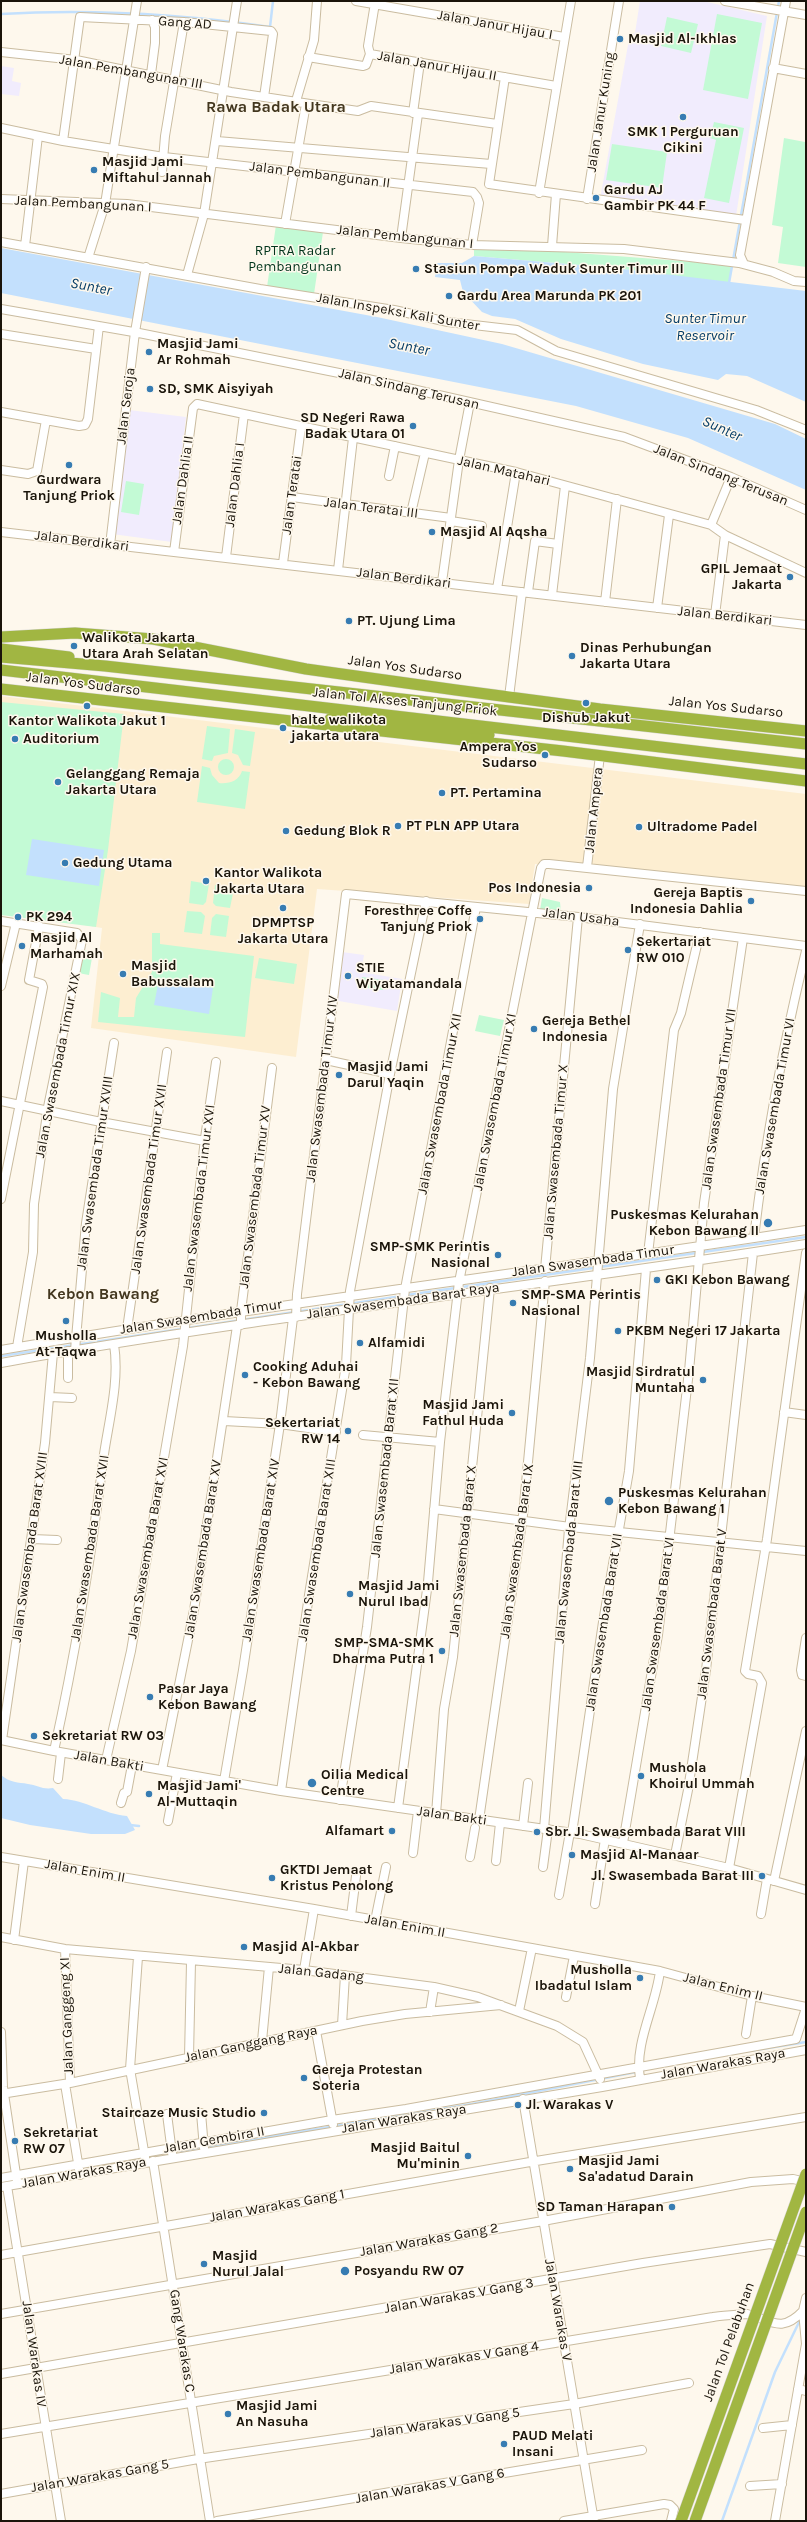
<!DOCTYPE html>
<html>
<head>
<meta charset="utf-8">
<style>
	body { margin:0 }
	#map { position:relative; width:807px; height:2522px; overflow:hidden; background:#fef8ed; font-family:Karla,sans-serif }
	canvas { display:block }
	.frame { position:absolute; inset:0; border:2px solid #1a140a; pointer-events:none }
</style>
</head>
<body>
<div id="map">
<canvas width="807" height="2522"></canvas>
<div class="frame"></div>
</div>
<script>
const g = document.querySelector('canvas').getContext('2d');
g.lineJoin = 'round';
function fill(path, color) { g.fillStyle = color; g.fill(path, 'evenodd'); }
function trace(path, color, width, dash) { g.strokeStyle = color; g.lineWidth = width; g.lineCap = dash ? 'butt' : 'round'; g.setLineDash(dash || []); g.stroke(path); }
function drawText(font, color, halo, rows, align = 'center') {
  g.font = font + ' Karla,sans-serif'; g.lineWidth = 3; g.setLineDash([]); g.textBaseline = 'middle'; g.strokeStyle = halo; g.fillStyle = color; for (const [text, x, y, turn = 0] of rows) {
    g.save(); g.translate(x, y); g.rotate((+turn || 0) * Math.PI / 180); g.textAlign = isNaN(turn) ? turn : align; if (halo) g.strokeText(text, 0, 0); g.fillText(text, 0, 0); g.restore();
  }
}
fill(new Path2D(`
	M1,696L806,794V887L535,864L529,904L317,889L296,1057L91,1028L102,928L1,911Z`), '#fdeed1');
fill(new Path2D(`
	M640,1H703L767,16L736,216L600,199L630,34L635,33Z
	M1,66L14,68L12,81L21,83L19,96L1,94Z
	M129,410L186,417L172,542L112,534Z
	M342,952L364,955L361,972L402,979L397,1011L333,1000Z`), '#f1ecfd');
fill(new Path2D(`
	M717,14L762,23L748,99L703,90Z
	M667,17L698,24L691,53L661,46Z
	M714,122L744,128L729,203L704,198L716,140L710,138Z
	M806,137V267L778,263L783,227L772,225L784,138L805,142Z
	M612,144L667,152L662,188L606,180Z
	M276,225L323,232L314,294L267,287Z
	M474,245L733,265L729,283L614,268L474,256Z
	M126,481L144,484L139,515L121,512Z
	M1,702L124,714L108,850L96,927L1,915Z
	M207,726L230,729L228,753L214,756L212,761L202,759Z
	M235,729L255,732L250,766L243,765L238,755L232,753Z
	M218 767a8 8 0 1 1 16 0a8 8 0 1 1-16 0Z
	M202,766L210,768L212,775L219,783C229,784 239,781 242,771L250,772L245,809L197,802Z
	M191,881L209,884L206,902L203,905L189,903Z
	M215,885L234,888L230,908L216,906L213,903Z
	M542,898L560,902L561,913L540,910Z
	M187,911L201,912L205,916L202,934L184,932Z
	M216,914L229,916L226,937L210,935L212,918Z
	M152,933H160V944L254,956L245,1037L98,1022L101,992L120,998L118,1017H134L136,998L152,972Z
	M83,950L93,952L89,975L78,973Z
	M259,958L297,964L294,984L255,978Z
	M362,977L384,980L383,990L361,987Z
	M479,1015L504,1020L500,1036L475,1031Z`), '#c3fad5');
fill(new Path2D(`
	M1,248L377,317L502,344L775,424L806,439V490L688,438L576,406L1,293Z
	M474,256L614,268L806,291V402L747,376L726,374L718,380L643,364L561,339L515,319L492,316L482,312L463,292L460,280L435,277L437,263H462Z
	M32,839L104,850L99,886L26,875Z
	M159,979L213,988L209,1014L154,1005Z
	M1,1775C10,1783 18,1782 28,1784C37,1785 43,1790 53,1788L63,1799C85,1800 104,1814 127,1816L135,1830L125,1834H91L30,1825L1,1818Z`), '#c3e0fd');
trace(new Path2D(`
	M1,14C90,9 181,14 270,27L273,1
	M729,283L779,1
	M407,1295L806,1237
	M1,1356L402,1296
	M130,1825L139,1826
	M743,2052L806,2042
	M180,2151L472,2104L636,2072
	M31,2178L122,2161
	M722,2521L775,2372L801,2318`), '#c3e0fd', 2.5);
const minor = new Path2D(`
	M356,1L564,37
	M725,1L806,15
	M375,3L368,46L370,54L556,86
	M1,52L76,60L231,92L310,104L358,111L371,106L497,124
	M308,57L363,66L366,65L370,54
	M773,68L806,74
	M151,74L155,43V27L152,20
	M505,77L489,184L745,220
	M296,101L314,40L317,1
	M413,113L420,62
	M1,128L63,141L164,157L473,192L477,197L479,203L472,245
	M63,141L80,17L184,22L271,31L273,34L264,97
	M217,141L491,164
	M162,172L165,136L184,22
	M539,193L571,1
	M1,199L127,204L401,238L472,245L624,249L739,263L773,272L794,281L806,282
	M587,199L619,1
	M285,224L306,104
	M401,238L418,114
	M1,242L260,289L394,310L448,322L517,330L556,351L756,410L806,430
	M25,246L38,136
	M552,246L556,194
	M88,258L105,204L137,1
	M744,264L740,255L786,1
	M187,275L204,214L237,1
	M1,309L139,333L359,377L624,437L731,477L806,510
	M1,334L96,349
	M1,412L79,426L85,425L88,419L99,326
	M1,470L28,474L37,471L46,420
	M389,476L395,446
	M292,497L451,518
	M411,513L425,453
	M451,521L482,526
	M711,525L731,477
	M1,532L806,625
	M110,545L135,332L146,267
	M174,552L193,408L197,404L516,472L711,525L725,535L806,573
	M226,557L244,414
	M283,563L301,427
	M338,570L353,438
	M442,582L459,460L470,402
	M497,589L516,472
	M528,592L535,541L558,544
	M552,595L565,486
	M605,602L617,499
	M657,608L669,515
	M715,615L725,535
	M509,697L522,592
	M587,867L600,755
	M1,921L77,933L82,940L48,1107L34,1204L33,1252L17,1347
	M1,986L16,923
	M326,1060L390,1074
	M1,1101L101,1122L205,1141
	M1,1199L43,987L42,984L29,980L39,926
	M754,1238C765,1142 783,1045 806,951
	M648,1254L674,1030L681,1013L700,932
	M545,1269L578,917
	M296,1317L297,1294L346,894L578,917L806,946
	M241,1325V1311L272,1068
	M127,1329L167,1052
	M1,1350C268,1304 538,1272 806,1230
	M75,1350L86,1223L114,1043
	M1,1363C268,1315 538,1287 806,1244
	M68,1378V1351
	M50,1397L72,1398
	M784,1412L806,1415
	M224,1421L280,1424L336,1432
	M363,1435L440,1442
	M434,1509L570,1527L806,1551
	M32,1539L57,1540
	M806,1638L801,1670L802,1675L806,1676
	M1,1740L54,1751L281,1791L580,1834L729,1868L806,1890
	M2,1740L45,1443L53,1353
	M54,1751C75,1656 91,1559 103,1461C108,1423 120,1383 114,1344
	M106,1760L131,1651L183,1346L205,1138L216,1062
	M162,1770L194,1610L237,1326
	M58,1779L61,1753
	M224,1781L243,1670L280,1424L293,1318
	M281,1791L309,1595L346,1365L350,1291L390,1074L426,901
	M340,1800L367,1627L405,1289L476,907
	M121,1803L124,1793L127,1792L132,1765
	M398,1808L428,1582L440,1442L459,1282L541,868L544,864H549L806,891
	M436,1814L444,1709L453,1657L490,1288
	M479,1820L523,1515L545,1281
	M168,1821L177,1773
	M523,1826L528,1783
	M544,1829L569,1529L590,1358L613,1089L640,924
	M572,1833L603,1622L629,1471L646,1269
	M623,1843L658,1635L689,1371L704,1203L743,938
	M413,1853L418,1811
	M675,1855L688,1790L706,1670L753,1253
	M1,1857L314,1909L660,1971L752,1996L806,2007
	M470,1857L475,1828
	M496,1861L500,1823
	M543,1867L548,1829
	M729,1868L762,1683L758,1676L748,1674L745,1671L767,1539L806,1253
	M774,1881L806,1731
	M559,1895L570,1832
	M595,1904L605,1839
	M761,1914L767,1879
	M351,1916L356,1876
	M375,1921L386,1867
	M1,1937L65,1949L304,1970L434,1987L478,1997L557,2026L583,2042L600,2079
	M14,1940L24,1861
	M65,1949L70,2083
	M138,1957L130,2069L145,2157
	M304,1970L314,1909
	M566,1997L574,1956
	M519,2011L532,1948
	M430,2012L434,1987
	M342,2025L345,1975
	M316,2031L333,2124
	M1,2032L3,2087L17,2181
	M746,2034L752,1996
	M262,2041L269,1967
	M189,2057L191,1962
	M640,2078C634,2043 656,2006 660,1971
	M65,2084L80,2175
	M1,2094L70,2083L362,2021L405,2014L501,2005
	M523,2099L594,2521
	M201,2113L204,2148
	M167,2114L172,2153
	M153,2161L210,2521
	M1,2178L332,2120L406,2109L796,2039L806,2008
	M7,2186L61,2521
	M1,2187L602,2087L806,2050
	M1,2255L530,2162L806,2117
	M1,2314L543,2221L751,2182L793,2179L806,2182
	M1,2374L643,2263L770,2244L806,2252
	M798,2389L806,2391
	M763,2428L792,2425
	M1,2434L713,2317C718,2316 744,2314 747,2314C771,2320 781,2334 803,2311
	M750,2486L782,2484
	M1,2494L198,2459L574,2404L689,2383
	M217,2521L642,2450
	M564,2521L664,2504L670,2505L674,2509L671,2521
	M775,2521L806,2344L803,2311L806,2298`);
const highway = new Path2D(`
	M1,637L75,633L153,639L306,669L456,690L600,709L806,731
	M1,649L69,657
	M1,657L105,666L806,744
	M1,670L806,764
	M1,689L563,751L806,781
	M330,719L489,735`);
trace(minor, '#cabca0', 10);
trace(highway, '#dad9d8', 12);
trace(minor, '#fff', 8);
trace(highway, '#a1b642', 11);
const highwayBridge = new Path2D(`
	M681,2521L806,2174
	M695,2521L806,2212`);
trace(highwayBridge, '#dad9d8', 12, []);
trace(highwayBridge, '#a1b642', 11);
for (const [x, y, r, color] of [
	[620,39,4,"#377cb2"],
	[683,117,4,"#377cb2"],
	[94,170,4,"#377cb2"],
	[596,198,4,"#377cb2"],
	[416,269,4,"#377cb2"],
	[449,296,4,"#377cb2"],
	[149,352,4,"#377cb2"],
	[150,389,4,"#377cb2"],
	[413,426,4,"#377cb2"],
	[69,465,4,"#377cb2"],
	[432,532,4,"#377cb2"],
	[790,577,4,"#377cb2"],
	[349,621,4,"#377cb2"],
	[74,646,4,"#377cb2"],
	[572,656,4,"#377cb2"],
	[586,703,4,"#377cb2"],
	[87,706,4,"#377cb2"],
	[283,728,4,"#377cb2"],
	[15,739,4,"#377cb2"],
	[545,755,4,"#377cb2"],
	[58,782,4,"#377cb2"],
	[442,793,4,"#377cb2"],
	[398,826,4,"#377cb2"],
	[639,827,4,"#377cb2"],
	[286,831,4,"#377cb2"],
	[65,863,4,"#377cb2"],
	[206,881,4,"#377cb2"],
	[589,888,4,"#377cb2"],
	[751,901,4,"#377cb2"],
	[283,908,4,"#377cb2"],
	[18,917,4,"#377cb2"],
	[480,919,4,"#377cb2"],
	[22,946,4,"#377cb2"],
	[628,950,4,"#377cb2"],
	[123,974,4,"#377cb2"],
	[348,976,4,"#377cb2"],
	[534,1029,4,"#377cb2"],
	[339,1075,4,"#377cb2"],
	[768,1223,5,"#377cb2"],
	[498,1255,4,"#377cb2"],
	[657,1280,4,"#377cb2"],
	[513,1303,4,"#377cb2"],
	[66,1321,4,"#377cb2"],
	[618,1331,4,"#377cb2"],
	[360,1343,4,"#377cb2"],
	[245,1375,4,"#377cb2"],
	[703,1380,4,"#377cb2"],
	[512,1413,4,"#377cb2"],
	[348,1431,4,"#377cb2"],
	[609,1501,5,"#377cb2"],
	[350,1594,4,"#377cb2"],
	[442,1651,4,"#377cb2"],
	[150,1697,4,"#377cb2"],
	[34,1736,4,"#377cb2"],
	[641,1776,4,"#377cb2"],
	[312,1783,5,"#377cb2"],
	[149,1794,4,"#377cb2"],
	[392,1831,4,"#377cb2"],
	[537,1832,4,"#377cb2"],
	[572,1855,4,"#377cb2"],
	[762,1876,4,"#377cb2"],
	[272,1878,4,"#377cb2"],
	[244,1947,4,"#377cb2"],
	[640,1978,4,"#377cb2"],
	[304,2078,4,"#377cb2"],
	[518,2105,4,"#377cb2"],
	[264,2113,4,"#377cb2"],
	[15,2141,4,"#377cb2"],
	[468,2156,4,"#377cb2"],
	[570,2169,4,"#377cb2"],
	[672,2207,4,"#377cb2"],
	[204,2264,4,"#377cb2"],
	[345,2271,5,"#377cb2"],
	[228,2414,4,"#377cb2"],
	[504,2444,4,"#377cb2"]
]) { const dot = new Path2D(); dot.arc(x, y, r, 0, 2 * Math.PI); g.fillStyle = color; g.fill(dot); trace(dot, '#fef8ed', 1.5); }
drawText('14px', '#1a140a', '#fef8ed', [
	["Gang AD",185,23,4],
	["Jalan Janur Hijau I",495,25,10],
	["Jalan Janur Hijau II",437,66,10],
	["Jalan Pembangunan III",131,72,10],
	["Jalan Janur Kuning",601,112,-81],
	["Jalan Pembangunan II",320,175,7],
	["Jalan Pembangunan I",83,204,3],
	["Jalan Pembangunan I",405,237,6],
	["Jalan Inspeksi Kali Sunter",398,312,10],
	["Jalan Sindang Terusan",409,389,13],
	["Jalan Seroja",126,406,-83],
	["Jalan Matahari",504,471,13],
	["Jalan Sindang Terusan",721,475,22],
	["Jalan Dahlia II",183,480,-82],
	["Jalan Dahlia I",235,485,-83],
	["Jalan Teratai",292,495,-82],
	["Jalan Teratai III",371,508,7],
	["Jalan Berdikari",82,541,7],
	["Jalan Berdikari",404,578,7],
	["Jalan Berdikari",725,616,6],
	["Jalan Yos Sudarso",405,668,8],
	["Jalan Yos Sudarso",83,684,7],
	["Jalan Tol Akses Tanjung Priok",405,702,6],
	["Jalan Yos Sudarso",726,707,6],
	["Jalan Ampera",594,810,-84],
	["Jalan Usaha",581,917,7],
	["Jalan Swasembada Timur XIX",58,1065,-79],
	["Jalan Swasembada Timur XIV",322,1089,-83],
	["Jalan Swasembada Timur VII",719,1099,-82],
	["Jalan Swasembada Timur XI",495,1102,-79],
	["Jalan Swasembada Timur XII",440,1104,-79],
	["Jalan Swasembada Timur VI",775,1106,-80],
	["Jalan Swasembada Timur X",556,1152,-85],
	["Jalan Swasembada Timur XVIII",95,1173,-82],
	["Jalan Swasembada Timur XVII",149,1179,-82],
	["Jalan Swasembada Timur XV",255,1197,-83],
	["Jalan Swasembada Timur XVI",199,1198,-83],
	["Jalan Swasembada Timur",593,1261,-8],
	["Jalan Swasembada Barat Raya",403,1301,-8],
	["Jalan Swasembada Timur",201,1317,-9],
	["Jalan Swasembada Barat XII",385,1468,-84],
	["Jalan Swasembada Barat XVIII",30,1547,-82],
	["Jalan Swasembada Barat XVII",90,1548,-81],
	["Jalan Swasembada Barat XVI",148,1548,-80],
	["Jalan Swasembada Barat XV",203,1549,-81],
	["Jalan Swasembada Barat XIV",261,1550,-81],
	["Jalan Swasembada Barat XIII",317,1550,-81],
	["Jalan Swasembada Barat X",463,1551,-84],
	["Jalan Swasembada Barat IX",517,1551,-82],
	["Jalan Swasembada Barat VIII",569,1552,-84],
	["Jalan Swasembada Barat V",712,1614,-83],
	["Jalan Swasembada Barat VII",604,1622,-81],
	["Jalan Swasembada Barat VI",658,1624,-82],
	["Jalan Bakti",109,1761,10],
	["Jalan Bakti",452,1816,8],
	["Jalan Enim II",85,1871,10],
	["Jalan Enim II",405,1926,10],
	["Jalan Gadang",321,1973,6],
	["Jalan Enim II",723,1987,14],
	["Jalan Ganggeng XI",67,2016,-92],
	["Jalan Ganggang Raya",251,2044,-12],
	["Jalan Warakas Raya",723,2064,-10],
	["Jalan Warakas Raya",404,2119,-9],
	["Jalan Gembira II",214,2140,-10],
	["Jalan Warakas Raya",84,2173,-10],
	["Jalan Warakas Gang 1",277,2206,-10],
	["Jalan Warakas Gang 2",429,2240,-10],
	["Jalan Warakas V Gang 3",459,2296,-10],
	["Jalan Warakas V",558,2310,80],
	["Gang Warakas C",182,2341,81],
	["Jalan Tol Pelabuhan",729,2342,-70],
	["Jalan Warakas IV",34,2354,82],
	["Jalan Warakas V Gang 4",464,2358,-9],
	["Jalan Warakas V Gang 5",445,2423,-8],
	["Jalan Warakas Gang 5",100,2476,-10],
	["Jalan Warakas V Gang 6",430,2486,-10]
]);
drawText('bold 14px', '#1a140a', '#fef8ed', [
	["Masjid Al-Ikhlas",628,39],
	["SMK 1 Perguruan",683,132,"center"],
	["Cikini",683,148,"center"],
	["Masjid Jami",102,162],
	["Miftahul Jannah",102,178],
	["Gardu AJ",604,190],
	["Gambir PK 44 F",604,206],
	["Stasiun Pompa Waduk Sunter Timur III",424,269],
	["Gardu Area Marunda PK 201",457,296],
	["Masjid Jami",157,344],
	["Ar Rohmah",157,360],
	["SD, SMK Aisyiyah",158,389],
	["SD Negeri Rawa",405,418,"right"],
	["Badak Utara 01",405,434,"right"],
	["Gurdwara",69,480,"center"],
	["Tanjung Priok",69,496,"center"],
	["Masjid Al Aqsha",440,532],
	["GPIL Jemaat",782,569,"right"],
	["Jakarta",782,585,"right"],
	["PT. Ujung Lima",357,621],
	["Walikota Jakarta",82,638],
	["Utara Arah Selatan",82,654],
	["Dinas Perhubungan",580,648],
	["Jakarta Utara",580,664],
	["Dishub Jakut",586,718,"center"],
	["halte walikota",291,720],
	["jakarta utara",291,736],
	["Kantor Walikota Jakut 1",87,721,"center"],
	["Auditorium",23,739],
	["Ampera Yos",537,747,"right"],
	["Sudarso",537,763,"right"],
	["Gelanggang Remaja",66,774],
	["Jakarta Utara",66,790],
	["PT. Pertamina",450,793],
	["PT PLN APP Utara",406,826],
	["Ultradome Padel",647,827],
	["Gedung Blok R",294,831],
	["Gedung Utama",73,863],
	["Kantor Walikota",214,873],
	["Jakarta Utara",214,889],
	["Pos Indonesia",581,888,"right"],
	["Gereja Baptis",743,893,"right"],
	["Indonesia Dahlia",743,909,"right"],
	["Foresthree Coffe",472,911,"right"],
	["Tanjung Priok",472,927,"right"],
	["PK 294",26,917],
	["DPMPTSP",283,923,"center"],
	["Jakarta Utara",283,939,"center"],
	["Masjid Al",30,938],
	["Marhamah",30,954],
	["Sekertariat",636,942],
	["RW 010",636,958],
	["Masjid",131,966],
	["Babussalam",131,982],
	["STIE",356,968],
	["Wiyatamandala",356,984],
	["Gereja Bethel",542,1021],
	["Indonesia",542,1037],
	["Masjid Jami",347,1067],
	["Darul Yaqin",347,1083],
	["Puskesmas Kelurahan",759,1215,"right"],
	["Kebon Bawang II",759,1231,"right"],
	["SMP-SMK Perintis",490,1247,"right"],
	["Nasional",490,1263,"right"],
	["GKI Kebon Bawang",665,1280],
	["SMP-SMA Perintis",521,1295],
	["Nasional",521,1311],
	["PKBM Negeri 17 Jakarta",626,1331],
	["Musholla",66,1336,"center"],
	["At-Taqwa",66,1352,"center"],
	["Alfamidi",368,1343],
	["Cooking Aduhai",253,1367],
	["- Kebon Bawang",253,1383],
	["Masjid Sirdratul",695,1372,"right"],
	["Muntaha",695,1388,"right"],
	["Masjid Jami",504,1405,"right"],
	["Fathul Huda",504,1421,"right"],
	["Sekertariat",340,1423,"right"],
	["RW 14",340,1439,"right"],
	["Puskesmas Kelurahan",618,1493],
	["Kebon Bawang 1",618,1509],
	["Masjid Jami",358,1586],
	["Nurul Ibad",358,1602],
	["SMP-SMA-SMK",434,1643,"right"],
	["Dharma Putra 1",434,1659,"right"],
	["Pasar Jaya",158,1689],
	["Kebon Bawang",158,1705],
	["Sekretariat RW 03",42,1736],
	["Mushola",649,1768],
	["Khoirul Ummah",649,1784],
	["Oilia Medical",321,1775],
	["Centre",321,1791],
	["Masjid Jami'",157,1786],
	["Al-Muttaqin",157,1802],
	["Alfamart",384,1831,"right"],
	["Sbr. Jl. Swasembada Barat VIII",545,1832],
	["Masjid Al-Manaar",580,1855],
	["GKTDI Jemaat",280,1870],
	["Kristus Penolong",280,1886],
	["Jl. Swasembada Barat III",754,1876,"right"],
	["Masjid Al-Akbar",252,1947],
	["Musholla",632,1970,"right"],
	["Ibadatul Islam",632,1986,"right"],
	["Gereja Protestan",312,2070],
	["Soteria",312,2086],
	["Jl. Warakas V",526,2105],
	["Staircaze Music Studio",256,2113,"right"],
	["Sekretariat",23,2133],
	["RW 07",23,2149],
	["Masjid Baitul",460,2148,"right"],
	["Mu'minin",460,2164,"right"],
	["Masjid Jami",578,2161],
	["Sa'adatud Darain",578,2177],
	["SD Taman Harapan",664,2207,"right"],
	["Masjid",212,2256],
	["Nurul Jalal",212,2272],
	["Posyandu RW 07",354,2271],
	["Masjid Jami",236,2406],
	["An Nasuha",236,2422],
	["PAUD Melati",512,2436],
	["Insani",512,2452]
], 'left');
drawText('14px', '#01341b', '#fef8ed', [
	["RPTRA Radar",295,251],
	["Pembangunan",295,267]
]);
drawText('italic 15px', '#043c67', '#fef8ed', [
	["Sunter",91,287,11],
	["Sunter Timur",705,319],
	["Reservoir",705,336],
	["Sunter",409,347,11],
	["Sunter",722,429,24]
]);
drawText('bold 16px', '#43371f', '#fef8ed', [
	["Rawa Badak Utara",276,107],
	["Kebon Bawang",103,1294]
]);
</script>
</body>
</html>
